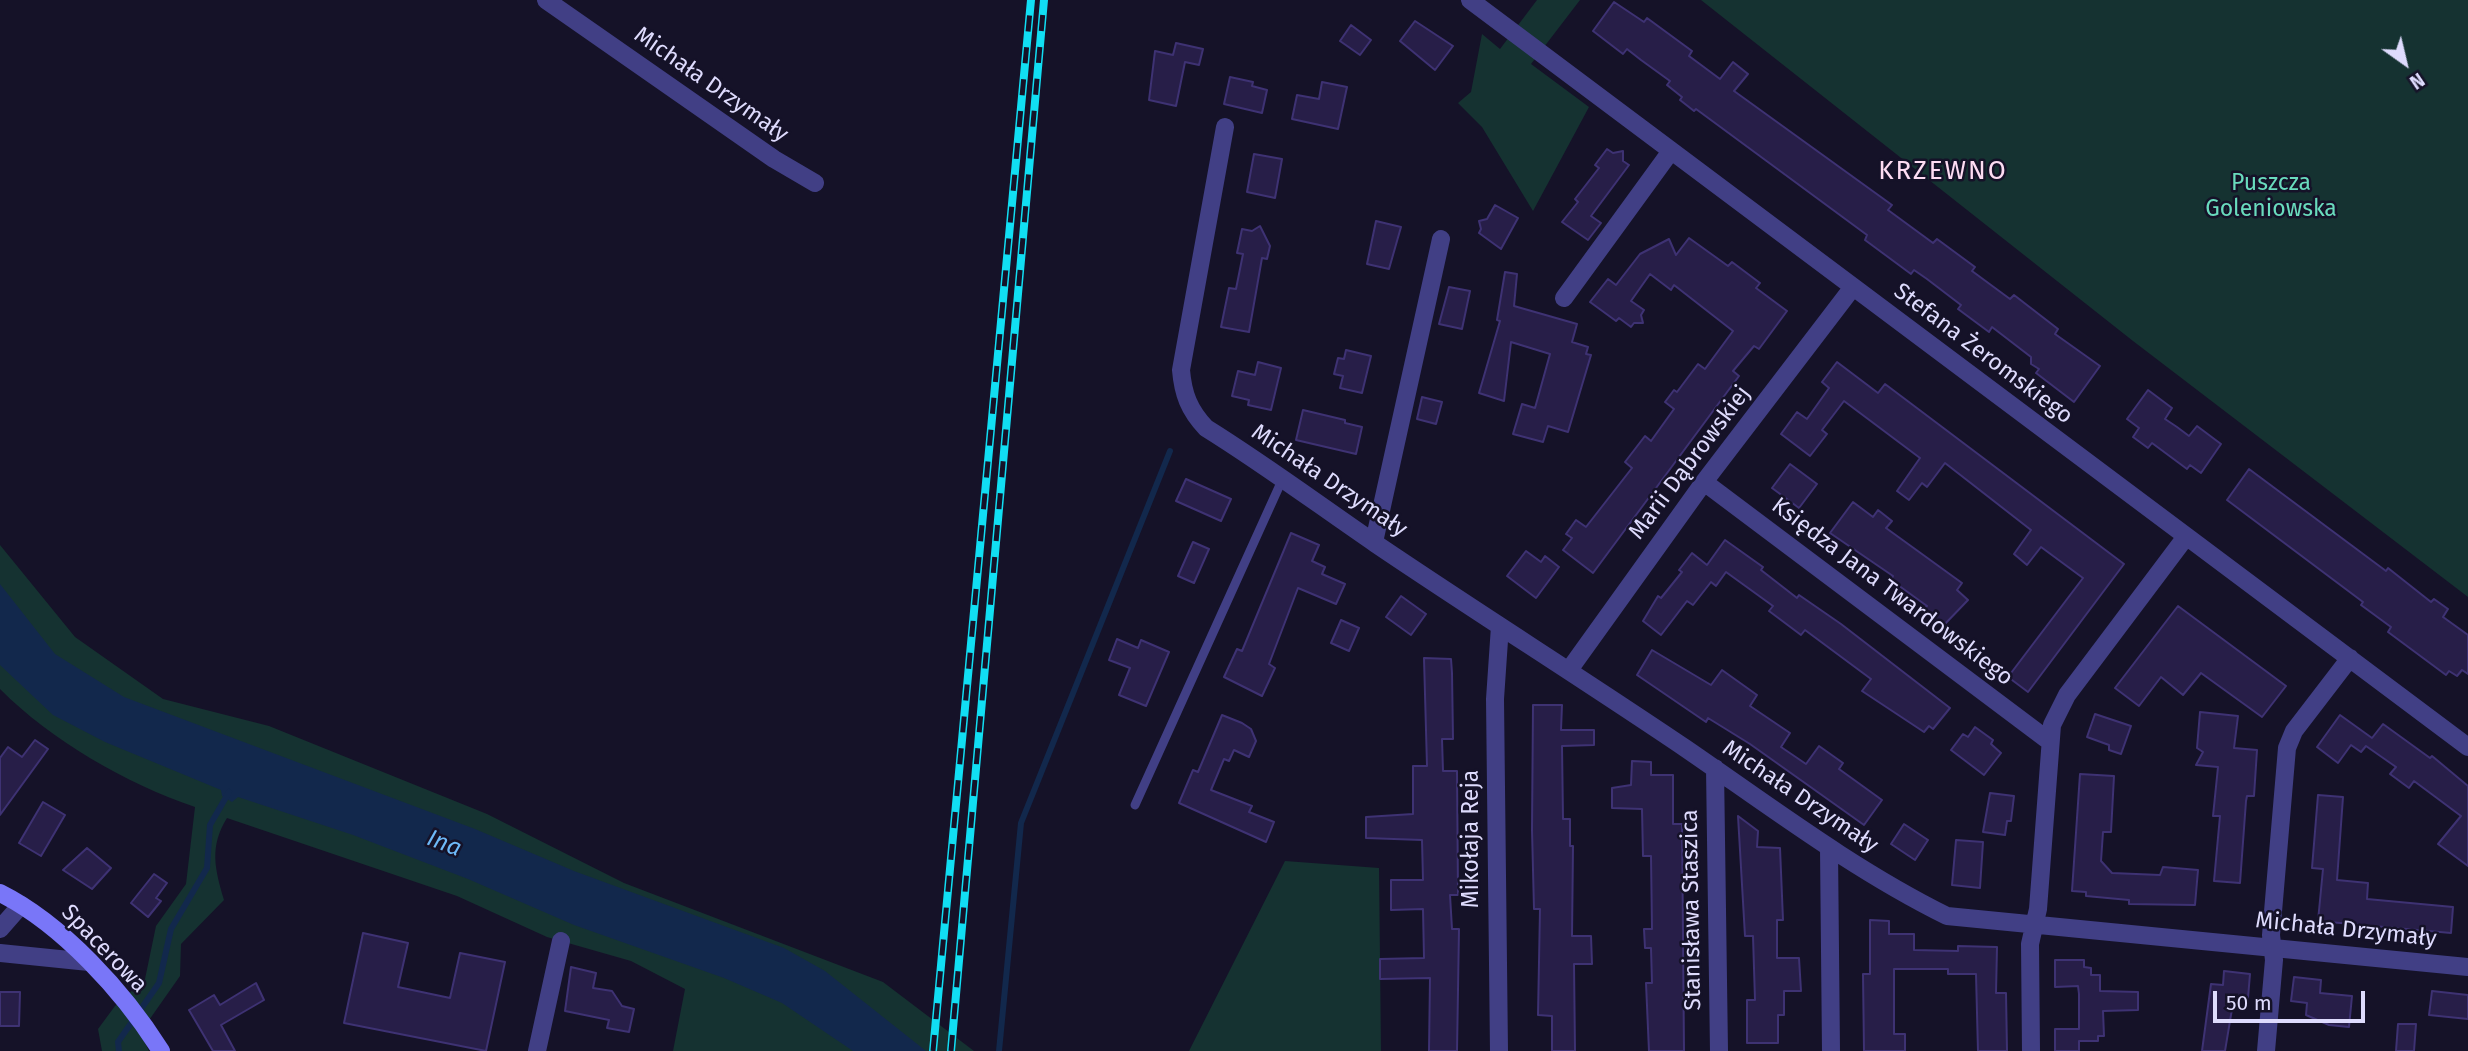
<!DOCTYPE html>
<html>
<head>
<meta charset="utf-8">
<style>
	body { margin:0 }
	#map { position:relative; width:2468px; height:1051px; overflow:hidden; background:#151228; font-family:"Fira Sans",sans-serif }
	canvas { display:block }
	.north { position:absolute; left:2370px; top:28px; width:70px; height:70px; -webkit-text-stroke:5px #151228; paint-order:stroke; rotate:146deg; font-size:19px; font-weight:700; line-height:28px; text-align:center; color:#dedbfd }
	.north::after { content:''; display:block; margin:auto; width:24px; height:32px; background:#dedbfd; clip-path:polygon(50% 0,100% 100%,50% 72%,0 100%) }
	.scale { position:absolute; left:2213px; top:991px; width:152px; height:32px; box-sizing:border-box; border:4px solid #dedbfd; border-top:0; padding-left:9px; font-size:21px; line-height:24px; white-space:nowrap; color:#dedbfd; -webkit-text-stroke:5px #151228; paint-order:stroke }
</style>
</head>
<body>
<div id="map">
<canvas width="2468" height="1051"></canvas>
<div class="north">N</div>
<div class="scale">50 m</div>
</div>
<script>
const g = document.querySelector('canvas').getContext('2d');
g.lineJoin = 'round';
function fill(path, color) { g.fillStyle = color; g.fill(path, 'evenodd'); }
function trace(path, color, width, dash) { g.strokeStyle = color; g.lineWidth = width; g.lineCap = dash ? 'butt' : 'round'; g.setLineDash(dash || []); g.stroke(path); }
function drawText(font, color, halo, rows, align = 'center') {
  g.font = font + ' "Fira Sans",sans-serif'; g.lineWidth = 5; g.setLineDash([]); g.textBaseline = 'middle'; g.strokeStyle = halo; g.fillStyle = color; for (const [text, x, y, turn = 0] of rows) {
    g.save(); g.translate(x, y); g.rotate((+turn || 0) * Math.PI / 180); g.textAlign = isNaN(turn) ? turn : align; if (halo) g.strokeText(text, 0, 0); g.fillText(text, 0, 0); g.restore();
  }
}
fill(new Path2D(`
	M1537,0H1580L1531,64L1589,107L1533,211L1482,127L1458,103L1471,92L1482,34L1500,49Z
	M1701,0H2468V597L2133,341Z
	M0,545L75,637L163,699L269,726L487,814L624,883L883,982L974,1051H673L685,989L631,961L547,937L457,896L227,818C209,847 215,869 224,900L181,944L180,976L140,1033L149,1051H102L98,1029L115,1006L145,979L156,926L186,884L195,807C125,783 52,741 0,689Z
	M1285,861L1379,868L1381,1051H1189Z`), '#153231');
fill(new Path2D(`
	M0,584L55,654L124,697L475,829L574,871L784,948L825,971L926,1051H853L782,1003L724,978L574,925L468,879L353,835L238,797L232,802L222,796L221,790L105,742L53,715L0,665Z`), '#12284c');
trace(new Path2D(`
	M119,1051L118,1042L159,983L171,929L207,868L210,825L229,792
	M999,1051L1021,823L1170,451`), '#12284c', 6);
const building = new Path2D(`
	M1614,2L1644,22L1647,18L1692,51L1689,56L1720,79L1733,62L1748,74L1734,91L1892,205L1888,210L1933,243L1937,239L1975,267L1972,271L2010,299L2014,295L2058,329L2055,334L2100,366L2074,402L2036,373L2039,369L2031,364V357L1992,327L1989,332L1958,309L1961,305L1927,279L1914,270L1911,274L1865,240L1867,235L1696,109L1694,111L1680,100L1682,97L1667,85L1670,81L1641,60L1627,49L1623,54L1593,31Z
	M1415,21L1453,46L1435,70L1400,41Z
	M1351,25L1371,40L1360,55L1340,41Z
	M1176,43L1203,49L1199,65L1185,62L1176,106L1149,100L1155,51L1173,55Z
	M1230,77L1253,82L1252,86L1267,90L1262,113L1224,104Z
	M1322,82L1347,87L1338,129L1292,119L1297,95L1319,99Z
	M1607,149L1613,153L1623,151V161L1629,165L1591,216L1601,223L1588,240L1562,222L1578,202L1575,199L1599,168L1595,165Z
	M1254,154L1282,159L1275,198L1247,192Z
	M1495,205L1518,218L1501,249L1479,233L1481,229L1479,221L1487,219Z
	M1376,221L1401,227L1389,269L1367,264Z
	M1260,226L1270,246L1267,259L1262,258L1249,332L1221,327L1229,288L1236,289L1243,254L1237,253L1242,229L1252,231Z
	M1689,238L1728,266L1732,262L1760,283L1756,288L1787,311L1759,349L1754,346L1733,371L1739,376L1593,573L1563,550L1572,538L1566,534L1576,520L1586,527L1632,468L1625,462L1645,436L1651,441L1674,409L1665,402L1674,390L1677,392L1698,364L1705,369L1733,331L1674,285L1671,290L1650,274L1631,301L1644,310L1641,315L1643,323H1634L1631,327L1619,318L1616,321L1590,302L1608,279L1616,285L1640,254L1669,239L1676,255Z
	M1505,272L1517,274L1514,306L1577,324L1572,342L1588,347L1586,354L1591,355L1568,432L1548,426L1543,442L1513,434L1522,404L1535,408L1550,354L1511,342L1504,401L1479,393L1500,321L1497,320Z
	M1449,287L1470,291L1462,329L1439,324Z
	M1346,350L1371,356L1362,393L1340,388L1343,376L1334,374L1338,358L1344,359Z
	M1258,362L1281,368L1271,410L1248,405L1249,400L1232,396L1238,371L1255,375Z
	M1837,362L1878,393L1885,384L2124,564L2028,692L2008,677L2083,578L2041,547L2027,565L2014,554L2031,530L1945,463L1927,487L1922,483L1909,500L1897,491L1920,458L1844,401L1822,430L1827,434L1810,456L1781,434L1797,412L1807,419L1829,388L1822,382Z
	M2148,390L2172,408L2165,419L2177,427L2189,436L2197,426L2221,444L2201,473L2190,465L2187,469L2152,443L2148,448L2133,437L2139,428L2127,419Z
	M1422,397L1442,402L1436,424L1417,419Z
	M1303,410L1345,420V423L1362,427L1356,454L1296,440Z
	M1790,464L1817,484L1799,508L1772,488Z
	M2249,469L2386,571L2388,568L2431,602L2434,599L2448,609L2443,617L2468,635V674L2462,670L2457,676L2449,671L2446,675L2388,632L2391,627L2361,605L2363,602L2227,500Z
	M1186,479L1231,499L1221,521L1176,501Z
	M1853,502L1873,517L1878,510L1892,521L1886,528L1962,583L1957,590L1968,600L1943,626L1923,610L1927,606L1891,580L1893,576L1830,533Z
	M1291,533L1319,545L1312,561L1325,567L1322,574L1345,584L1336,604L1298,588L1269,664L1275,668L1262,696L1224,677L1237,649L1242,651Z
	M1725,540L1763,567L1761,570L1797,598L1799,595L1841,624L1950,708L1933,729L1929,726L1924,732L1862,691L1871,679L1805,630L1801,635L1769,611L1773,606L1726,572L1716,586L1711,582L1693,605L1687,601L1661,635L1643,621L1658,596L1661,598L1682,572L1679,570L1692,553L1707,565Z
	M1193,542L1209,549L1194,583L1178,576Z
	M1526,551L1541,562L1545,556L1559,567L1536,598L1507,576Z
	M1401,596L1426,614L1411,635L1386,617Z
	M2178,606L2286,686L2262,717L2201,673L2183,695L2161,677L2139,706L2115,688Z
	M1341,620L1359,628L1349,651L1331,643Z
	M1117,639L1138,648L1141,640L1169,652L1146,706L1119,695L1130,668L1109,660Z
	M1652,650L1711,685L1722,670L1757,695L1750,706L1790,733L1781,747L1806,764L1819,746L1843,763L1839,769L1882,800L1864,825L1750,744L1708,718L1706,722L1637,675Z
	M1424,658L1451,659L1452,673L1453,739H1442L1443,771H1457L1458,895H1450L1452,929H1459L1457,1051H1429L1430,978L1380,979V959L1424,958L1423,909L1391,910V880H1423L1422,840L1366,838V817L1413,814V766H1427Z
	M1533,705H1562L1561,730H1594V745L1562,746L1563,819H1570V846H1573L1572,936H1591L1592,964H1574L1575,1051H1552V1016L1538,1015L1540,909H1534L1532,830Z
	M2200,712L2238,716L2234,748L2257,750L2254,796H2247L2246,801L2240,883L2214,881L2220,816H2213L2218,767L2196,765L2203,752L2197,748Z
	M2095,714L2131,726L2121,754L2109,750V745L2087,737Z
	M1222,715L1242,723L1251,729L1256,741L1249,757L1234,750L1229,761L1224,759L1211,790L1252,806L1249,812L1274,822L1266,842L1179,803L1193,770L1198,772Z
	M2340,715L2372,738L2383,724L2430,758L2432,756L2468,786V866L2438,844L2461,816L2414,781L2409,788L2390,774L2396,767L2366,746L2361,752L2351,745L2338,763L2317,747Z
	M1975,727L1993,740L1991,744L2001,753L1984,775L1951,750L1963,734L1968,737Z
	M35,740L48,749L0,815V758L8,747L22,757Z
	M1632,761L1651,762V775H1673V824H1682L1684,1051H1649L1646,983H1652L1651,948H1645L1644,929H1652L1651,856H1643L1642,809L1612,808V788L1631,785Z
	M2080,774L2114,776L2111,832H2103L2101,861L2112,873L2160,875L2163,867L2198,870L2195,905L2129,904V900L2086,896V892L2072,891Z
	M1990,793L2014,796L2011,821H2007L2005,835L1983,832Z
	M2318,795L2343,797L2337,880L2368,883L2367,899L2453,907L2451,933L2318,921L2323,869L2312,868Z
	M43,802L65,815L41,856L19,843Z
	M1738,816L1758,831L1757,847L1780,848L1783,920H1777V958H1799L1801,991H1784V1015H1778V1043H1747V1000H1755L1753,936H1745Z
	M1904,824L1928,840L1915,860L1891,844Z
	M1956,840L1983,842L1980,888L1952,885Z
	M87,848L111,868L92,889L63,870Z
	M154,874L167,883L156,898L161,901L148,917L131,903Z
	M1870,920L1889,921V934H1914V950L1958,951V946L1997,947L1996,993H2006L2007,1051H1978L1976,974H1948V969H1894V1034H1905V1051H1864L1863,974H1870Z
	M363,933L408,943L398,987L450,998L460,953L505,962L486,1051L344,1023Z
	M2055,960H2084V967L2091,968V975H2100V991L2138,992V1010L2103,1011L2104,1036H2098V1041H2079V1051H2055V1029H2079V994L2078,986L2055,987Z
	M571,967L596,973L593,988L612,991L622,1006L634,1009L629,1032L607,1028L609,1020L565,1011Z
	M2224,971L2250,974L2248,998L2234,997L2225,1051H2202L2211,984L2223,985Z
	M2294,977L2321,980L2320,993L2352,996L2349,1027L2329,1025L2306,1015L2307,1003L2291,1001Z
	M256,983L264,1000L221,1025L235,1051H213L189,1010L214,995L220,1005Z
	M2432,991L2468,995V1019L2429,1015Z
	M0,992H20L19,1026H0Z
	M2398,1024H2416L2414,1051H2396Z`);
fill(building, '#271e48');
trace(building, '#3e3273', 2);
trace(new Path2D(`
	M1135,805L1283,478`), '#413f85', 9);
trace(new Path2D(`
	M546,0L774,159L815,183
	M1470,0L2468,747
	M1225,127L1181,370C1183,394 1189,410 1206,428C1264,464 1319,505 1376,544C1478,613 1583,679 1685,748C1771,807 1854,870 1947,916L2468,967
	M1564,298L1671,151
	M1704,482L2049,741
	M1374,542L1441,239
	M1569,670L1704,482L1853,287
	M1715,768L1719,1051
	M1829,849L1831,1051
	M0,929L21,905
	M0,953L89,962
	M537,1051L561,941
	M1499,1051L1495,699L1500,626
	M2031,1051L2030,944L2038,909L2052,725L2067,695L2185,538
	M2266,1051L2274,960L2271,935L2287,748L2294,731L2350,658`), '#413f85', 18);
trace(new Path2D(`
	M0,893C62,924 124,992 161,1051`), '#7976f8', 18);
const rail = new Path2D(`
	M933,1051L1031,0
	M951,1051L1044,0`);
trace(rail, '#11def3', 8);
trace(rail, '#151228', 5, [16]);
drawText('23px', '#dedbfd', '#151228', [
	["Michała Drzymały",711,85,35],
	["Stefana Żeromskiego",1983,354,37],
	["Marii Dąbrowskiej",1690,463,-53],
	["Michała Drzymały",1329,481,34],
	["Księdza Jana Twardowskiego",1892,592,37],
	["Michała Drzymały",1800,797,34],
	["Mikołaja Reja",1472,839,-90],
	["Stanisława Staszica",1692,910,-91],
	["Michała Drzymały",2346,930,6],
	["Spacerowa",104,949,46]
]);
drawText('23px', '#69dbbd', '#151228', [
	["Puszcza",2271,184],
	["Goleniowska",2271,210]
]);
drawText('italic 24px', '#6eb9f8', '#151228', [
	["Ina",444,844,21]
]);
g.letterSpacing = '2px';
drawText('26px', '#fddcf2', '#151228', [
	["KRZEWNO",1943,172]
]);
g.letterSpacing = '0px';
</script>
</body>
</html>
